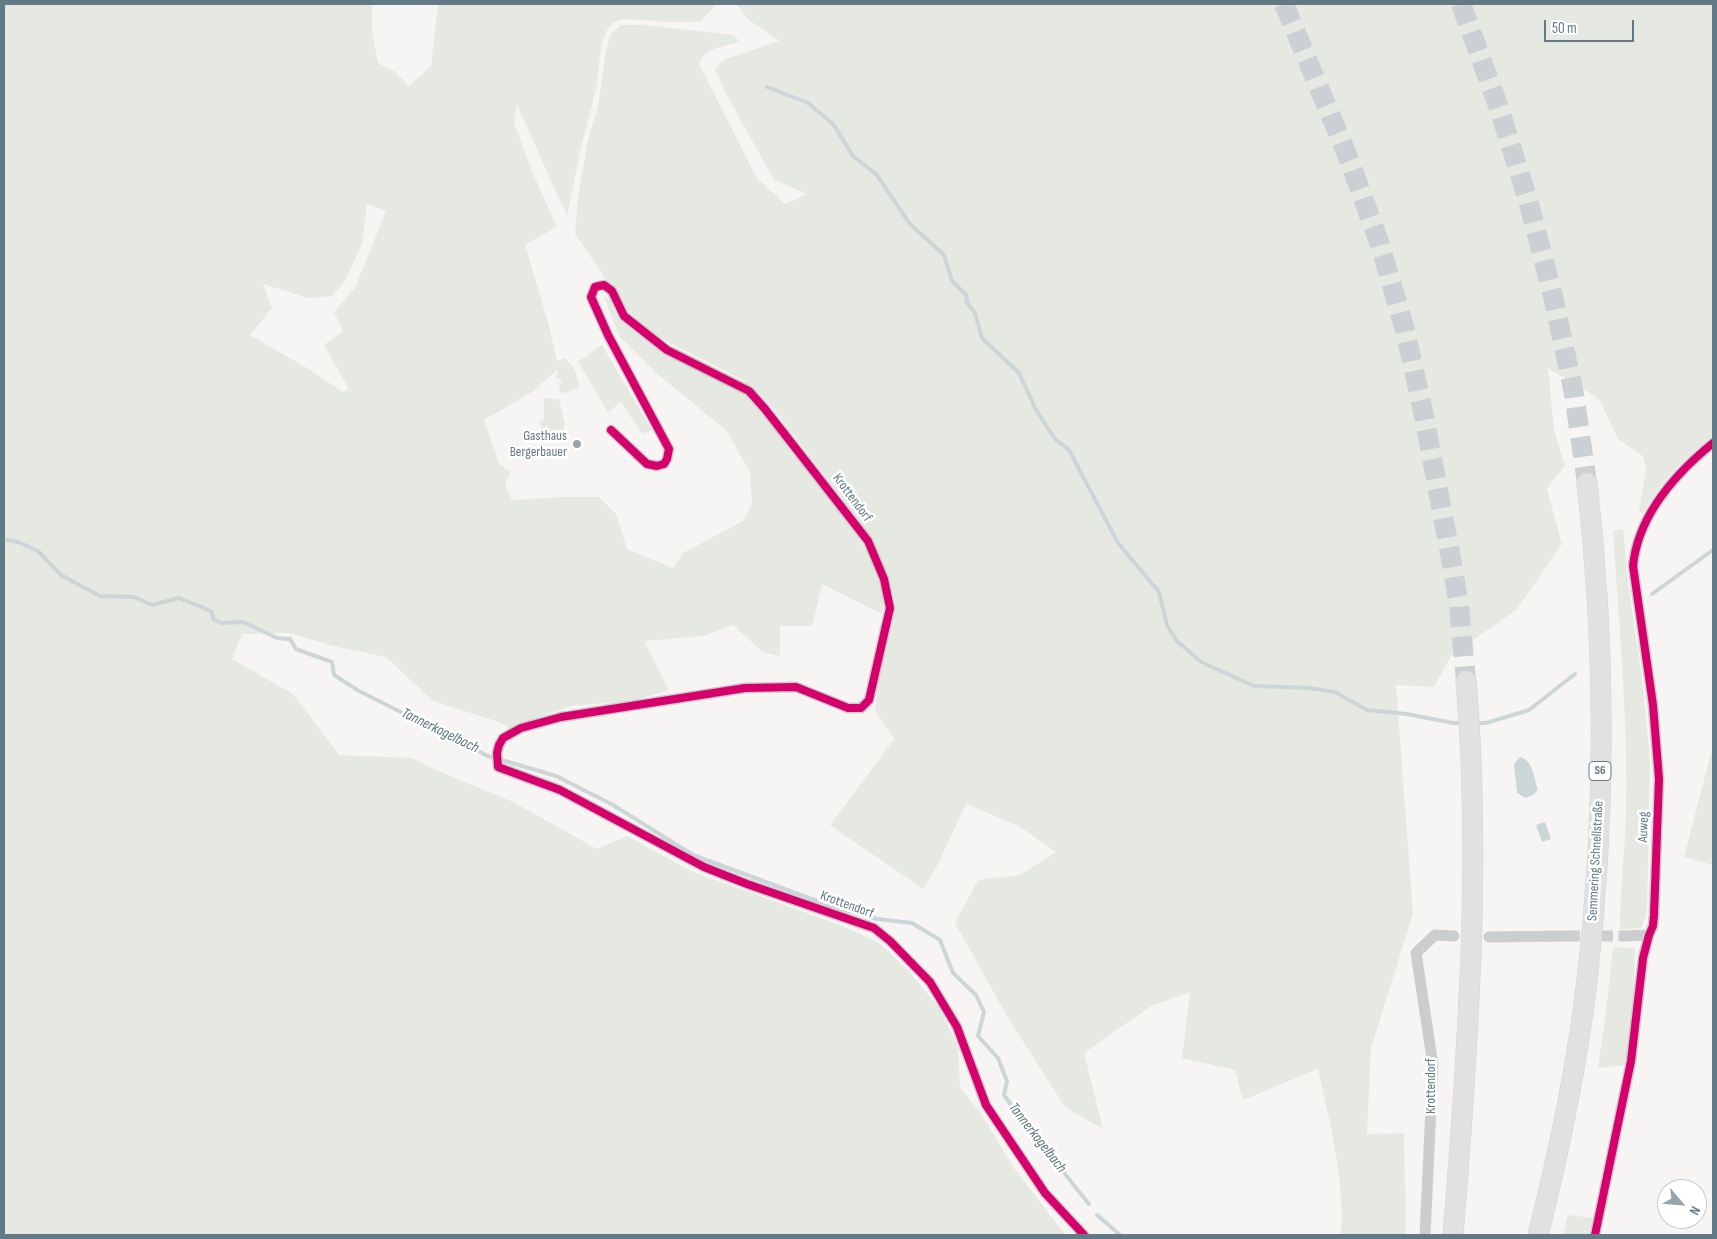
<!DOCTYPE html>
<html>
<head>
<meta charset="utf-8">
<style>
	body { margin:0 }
	#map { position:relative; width:1717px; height:1239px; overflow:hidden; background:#f6f5f4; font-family:"Sofia Sans Condensed",sans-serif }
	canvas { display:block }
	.frame { position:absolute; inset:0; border:5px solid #637a86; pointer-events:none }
	.north { position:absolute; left:1657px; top:1179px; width:50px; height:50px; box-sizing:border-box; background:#fff; border:1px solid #c1cacf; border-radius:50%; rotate:117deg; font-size:14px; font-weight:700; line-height:20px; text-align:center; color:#637a86 }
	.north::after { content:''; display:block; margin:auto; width:18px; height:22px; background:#96a5ac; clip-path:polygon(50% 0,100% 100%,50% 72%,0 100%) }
	.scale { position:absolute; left:1544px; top:20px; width:90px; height:22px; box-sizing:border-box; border:2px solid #637a86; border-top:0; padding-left:6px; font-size:15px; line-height:18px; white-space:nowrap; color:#637a86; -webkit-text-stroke:4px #fff; paint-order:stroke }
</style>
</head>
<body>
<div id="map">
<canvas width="1717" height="1239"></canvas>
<div class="frame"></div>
<div class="north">N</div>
<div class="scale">50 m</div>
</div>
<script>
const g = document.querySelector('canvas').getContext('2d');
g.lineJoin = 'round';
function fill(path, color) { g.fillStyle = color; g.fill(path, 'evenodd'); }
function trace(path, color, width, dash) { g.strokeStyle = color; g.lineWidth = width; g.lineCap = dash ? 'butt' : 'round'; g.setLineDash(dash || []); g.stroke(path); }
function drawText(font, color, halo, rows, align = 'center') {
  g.font = font + ' "Sofia Sans Condensed",sans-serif'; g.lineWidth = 5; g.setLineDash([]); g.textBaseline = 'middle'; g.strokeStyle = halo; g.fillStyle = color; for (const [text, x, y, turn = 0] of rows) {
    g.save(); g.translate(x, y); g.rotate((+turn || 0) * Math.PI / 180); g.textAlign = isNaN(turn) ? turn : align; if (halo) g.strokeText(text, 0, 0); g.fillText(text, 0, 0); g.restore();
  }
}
fill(new Path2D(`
	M4,4H372V32L378,63L394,71L409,86L431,66L438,4H717L700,22H671L626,19L614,22L606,32L601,46L597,85L580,152L567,216L517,105L514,123L531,169L557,227L525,245L549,326L557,361L565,358L574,368L580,387L568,392L560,393L559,388L562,380L556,378L558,369L532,392L484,420L499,464L510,472L505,485L512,500L562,497H599L616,514L627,549L673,568L683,553L743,521L752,504L750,472L726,430L657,374L619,336L604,296L610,300L616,314L633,329L748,395L792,452L847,519L865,549L880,582L884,602L882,614L822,584L812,626H780V656L763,652L733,625L704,636L644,641L669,690L632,701L571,706L509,728L499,722L433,701L386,657L333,646L289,633L242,634L232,659L293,694L339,755L412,758L436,770L513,802L597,849L627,836L693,872L840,925L879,943L907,969L940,1009L958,1047L960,1087L979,1111L1014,1168L1059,1227L1067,1235H4ZM367,204L386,211L355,288L334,312L343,331L324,345L349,389L343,392L307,368L250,335L272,308L263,284L308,298L332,296L345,281L362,244Z
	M736,4H1713V436C1682,460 1662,479 1643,514L1639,511L1646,470L1643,456L1618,439L1599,399L1548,368L1554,430L1565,465L1547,489L1562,544L1517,609L1451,656L1434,687L1396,685L1413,914L1371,1048L1367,1134L1404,1133L1406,1235H1341C1345,1179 1330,1124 1318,1069L1243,1100L1235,1070L1182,1058L1190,992L1151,1006L1084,1053L1103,1129L1065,1107L1008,1018L955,923L978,880L1020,875L1056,852L1017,825L966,804L938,864L923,889L830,825L894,739L875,711L879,672L895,602L887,572L876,549L859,520L770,404L743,380L662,339L634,320L575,234L578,196L588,140L598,106L606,50L610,35L621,25H643L734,35L740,42C724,47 706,46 699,64L756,177L785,204L807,194L774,180L725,92L715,69L723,60L779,41L749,20Z
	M602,345L652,430L642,434L621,402L608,412L578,362Z
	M544,398L559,399L565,424L564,430L542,432L540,421L544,419Z
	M1623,529L1628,582L1643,685L1650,761L1647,910L1642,928L1620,929C1620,890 1625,851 1626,812C1628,718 1619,625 1613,531Z
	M1713,745V865L1684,857Z
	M1613,947L1635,948L1634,998L1625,1065L1598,1068L1606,1012Z
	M1568,1215L1593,1218L1589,1235H1563Z`), '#e6e8e2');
fill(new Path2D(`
	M1520,757C1533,760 1534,778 1538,790L1533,795L1526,798L1517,793L1514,764Z
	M1545,822L1551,839L1542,842L1536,825Z`), '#ccd6d8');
trace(new Path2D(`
	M767,87L808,103L833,124L853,156L876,174L910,224L944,255L952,281L966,295L967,303L975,313L982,338L1019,373L1036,410L1055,439L1069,450L1118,543L1159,592L1167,625L1177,641L1201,662L1254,686L1309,688L1335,692L1367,710L1407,714L1453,723H1463
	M4,539L18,542L38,551L61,575L100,596L134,597L152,605L179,598L211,611L214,620L222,623L243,622L277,638L290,639L296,649L332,662L334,675L359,691L488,756L556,776L613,805L693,855L828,905L877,919L912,923L940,940L953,973L976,995L984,1012L978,1036L998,1058L1007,1081L1004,1095L1033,1134L1089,1204
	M1652,594L1713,550
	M1475,723H1486L1529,710L1575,674
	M1097,1215L1120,1235`), '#ccd6d8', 4);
trace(new Path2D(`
	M1569,936H1624`), '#cad0d3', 11, [11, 5.5]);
trace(new Path2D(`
	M1284,4L1350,162L1380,245L1405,330L1424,416L1452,564L1459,606L1466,681
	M1461,4L1499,108L1528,200L1553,296L1574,394L1587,483`), '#cad0d3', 20, [20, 10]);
const highway = new Path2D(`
	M1453,1235C1461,1142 1467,1050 1471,956C1474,865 1474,773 1466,681
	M1538,1235C1559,1152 1577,1066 1587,981C1606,815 1606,648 1587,483`);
trace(highway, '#d3d3d4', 21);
trace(new Path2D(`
	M611,430L647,464L657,466L664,464L667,459L669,449L608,335L591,297L595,287L604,285L612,291L624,316L667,350L749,391L765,409L868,541L884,579L890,608L869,700L861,708H848L796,687L745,688L561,717L521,728L503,738L499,745L497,753L498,767L560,790L704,867L747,884L874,928L890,941L930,982L957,1027L986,1105L1045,1193L1084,1235
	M1624,936L1649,935
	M1489,937L1569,936
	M1425,1235L1433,1065L1416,953L1435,935L1454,936
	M1595,1235L1631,1061L1643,958L1649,935L1653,926L1654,915L1659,779L1653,705L1633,566C1638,515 1675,474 1713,443`), '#cccdce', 11);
trace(highway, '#e0e1e0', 20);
trace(new Path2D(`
	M611,430L647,464L657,466L664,464L667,459L669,449L608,335L591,297L595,287L604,285L612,291L624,316L667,350L749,391L765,409L868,541L884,579L890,608L869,700L861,708H848L796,687L745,688L561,717L521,728L503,738L499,745L497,753L498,767L560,790L704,867L747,884L874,928L890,941L930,982L957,1027L986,1105L1045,1193L1084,1235
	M1595,1235L1631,1061L1643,958L1649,935L1653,926L1654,915L1659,779L1653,705L1633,566C1638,515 1675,474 1713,443`), '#d6006c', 8);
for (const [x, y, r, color] of [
	[577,444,5,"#96a5ac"]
]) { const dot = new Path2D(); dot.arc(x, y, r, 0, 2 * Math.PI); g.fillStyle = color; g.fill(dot); trace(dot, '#fff', 2); }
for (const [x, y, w] of [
	[1600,771,22]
]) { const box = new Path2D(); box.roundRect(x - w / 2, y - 9.5, w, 19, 4); g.fillStyle = '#fff'; g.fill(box); trace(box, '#637a86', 1); }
drawText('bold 12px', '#637a86', null, [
	["S6",1600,771]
]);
drawText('14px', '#637a86', '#fff', [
	["Gasthaus",567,436],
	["Bergerbauer",567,452]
], 'right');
drawText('14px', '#637a86', '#fff', [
	["Krottendorf",852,498,53],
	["Auweg",1644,827,-88],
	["Semmering Schnellstraße",1596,861,-87],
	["Krottendorf",847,905,20],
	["Krottendorf",1431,1086,-90]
]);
drawText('italic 15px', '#5a767c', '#fff', [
	["Tannerkogelbach",440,731,26],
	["Tannerkogelbach",1037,1138,52]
]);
</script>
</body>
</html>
